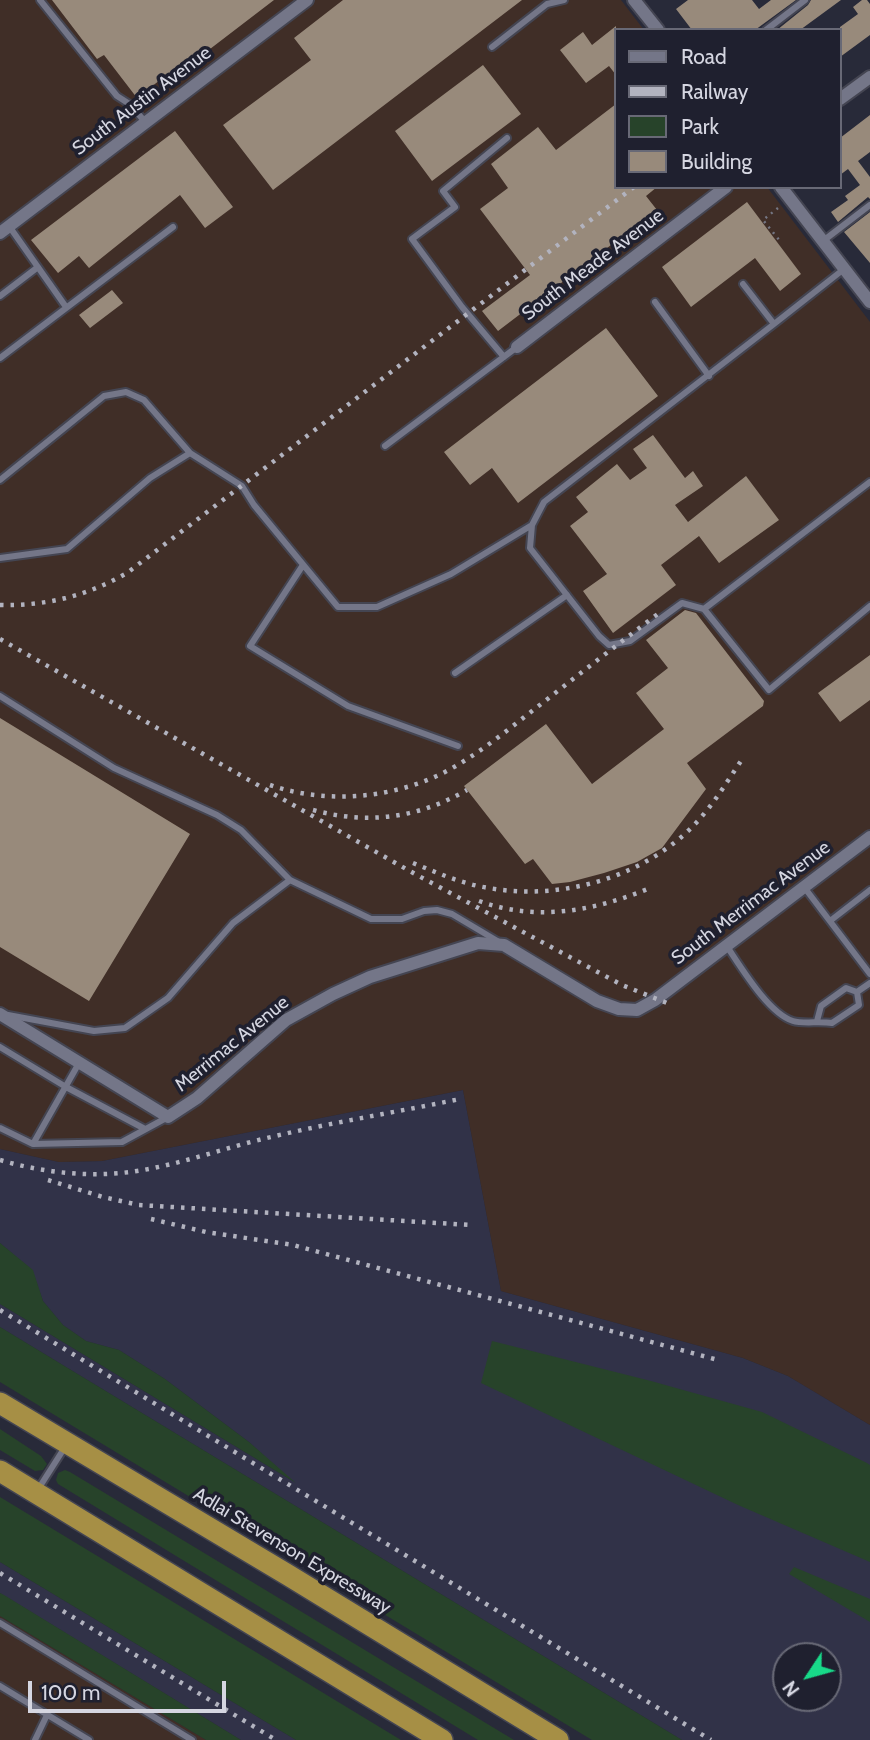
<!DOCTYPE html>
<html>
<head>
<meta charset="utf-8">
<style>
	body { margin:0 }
	#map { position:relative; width:870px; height:1740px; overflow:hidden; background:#282a39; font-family:Cabin,sans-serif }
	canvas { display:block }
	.legend { position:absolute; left:614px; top:28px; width:228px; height:161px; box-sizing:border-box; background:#1f202f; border:2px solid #686976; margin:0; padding:9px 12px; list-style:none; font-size:21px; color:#d5d6e1 }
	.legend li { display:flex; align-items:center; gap:14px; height:35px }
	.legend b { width:35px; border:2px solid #686976 }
	.north { position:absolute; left:772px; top:1642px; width:70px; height:70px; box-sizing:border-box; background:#1f202f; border:2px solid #686976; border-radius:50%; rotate:234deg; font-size:19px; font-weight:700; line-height:28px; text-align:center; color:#d5d6e1 }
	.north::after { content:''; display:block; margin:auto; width:24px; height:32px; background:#18d989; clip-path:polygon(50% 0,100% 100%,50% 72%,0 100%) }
	.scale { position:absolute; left:28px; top:1681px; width:198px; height:32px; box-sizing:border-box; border:4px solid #d5d6e1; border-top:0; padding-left:9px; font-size:21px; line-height:24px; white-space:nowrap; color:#d5d6e1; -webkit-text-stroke:5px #1f202f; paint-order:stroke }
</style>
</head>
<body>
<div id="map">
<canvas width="870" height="1740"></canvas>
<ul class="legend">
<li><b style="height:9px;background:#747688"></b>Road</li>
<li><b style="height:9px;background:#b2b3bf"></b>Railway</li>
<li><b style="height:19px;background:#27432a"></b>Park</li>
<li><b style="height:19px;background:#988a7b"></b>Building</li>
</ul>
<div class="north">N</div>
<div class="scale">100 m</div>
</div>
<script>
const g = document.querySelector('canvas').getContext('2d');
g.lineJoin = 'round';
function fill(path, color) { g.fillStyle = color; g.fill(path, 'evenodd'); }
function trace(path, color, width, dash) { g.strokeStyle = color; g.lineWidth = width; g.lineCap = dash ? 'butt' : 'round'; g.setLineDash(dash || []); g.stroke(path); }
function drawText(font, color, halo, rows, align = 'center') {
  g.font = font + ' Cabin,sans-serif'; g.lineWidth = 7; g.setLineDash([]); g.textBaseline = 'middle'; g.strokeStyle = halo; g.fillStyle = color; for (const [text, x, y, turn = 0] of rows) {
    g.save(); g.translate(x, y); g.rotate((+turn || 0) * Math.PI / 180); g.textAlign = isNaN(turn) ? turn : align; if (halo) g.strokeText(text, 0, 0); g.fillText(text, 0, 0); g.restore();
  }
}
fill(new Path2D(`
	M463,1090L501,1291L743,1358L788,1376L870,1425V1740H682L0,1327V1304L291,1480L249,1442L165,1379L119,1350L86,1341L63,1325L43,1301L32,1270L0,1243V1149L59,1162L102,1161ZM786,1656H828V1698H786Z
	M0,1562L296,1740H241L0,1593Z`), '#313248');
fill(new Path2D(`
	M0,0H621L644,30H616V187H767L870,322V1425L788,1376L743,1358L501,1291L463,1090L102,1161L59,1162L0,1149Z
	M0,1616L206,1740H0Z`), '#402e27');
fill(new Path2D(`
	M0,1243L33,1270L43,1301L63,1325L86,1341L119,1350L165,1379L249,1442L296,1483L0,1304Z
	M0,1327L682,1740H592L0,1382Z
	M492,1341L651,1381L762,1412L867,1463L870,1465V1562L738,1505L481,1383Z
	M0,1429L41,1456L47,1464L43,1470L35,1471L0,1450Z
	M65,1470L70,1472L514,1740H478L58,1484L56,1480L58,1473Z
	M0,1497L401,1740H296L0,1562Z
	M794,1567L870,1599V1622L789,1574Z
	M0,1593L4,1595L241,1740H206L0,1616Z`), '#27432a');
fill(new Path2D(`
	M52,0H274L163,85L160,80L137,98L104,55L97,59Z
	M343,0H522L273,190L223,125L311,60L294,38Z
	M688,0H752L759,9L771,0H796L755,30H692L676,9Z
	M811,0H841L800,30H777L808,5Z
	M862,0H867L870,4V35L840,57V27L858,14L853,7Z
	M616,26V75L609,66L586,83L560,50L583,32L592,45Z
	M483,65L521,114L432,181L395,131Z
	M616,104V187H657L646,196L657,210L498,331L482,311L530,275L480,209L508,188L491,164L538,127L556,150Z
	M870,115V152L858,161L870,177V199L868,197L838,222L831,212L848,200L845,196L860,185L848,169L840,175V138Z
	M175,131L233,207L205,228L180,195L89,268L79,256L58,273L31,240Z
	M747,202L801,274L780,291L755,258L691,307L662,267Z
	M870,212V263L844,232Z
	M112,290L123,303L90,328L79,315Z
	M606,328L658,396L518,503L492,468L470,485L444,452Z
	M653,435L685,478L693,471L703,486L675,505L688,522L746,476L779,520L719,563L699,536L661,565L676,585L613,633L583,591L607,574L570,526L588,512L576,497L617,464L630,480L647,468L633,449Z
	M685,610L696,613L764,701L763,706L687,763L706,789L662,848L637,862L604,873L570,882L552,884L533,859L525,864L464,786L546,724L592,784L664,729L636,693L668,668L646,640Z
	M870,655V700L840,722L818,693Z
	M0,718L190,834L89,1001L0,947Z`), '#988a7b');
const service = new Path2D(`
	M40,0L117,96L131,105L145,122
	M766,30L805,0
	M492,47L547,4L564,0
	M9,226L66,307
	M823,241L870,205
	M743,284L774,324L844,269
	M0,296L38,267
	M655,302L709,376
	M504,357L462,307L412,239L455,207L443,191L507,138
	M0,358L173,227
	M385,446L517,347
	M0,480L104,396L126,392L144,400L190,453L242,486L254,505L338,607H377L451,574L532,525
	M870,482L704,609L769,690L870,606
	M0,558L67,549L150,478L190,453
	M303,565L250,646L348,706L458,746
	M704,609L682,603L630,641L609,645L599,636L530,548L532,525L544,502L774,324
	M455,673L567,595
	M0,696L114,768L217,815L241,830L290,880L371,919H402L424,911L437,910L452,914L499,942
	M804,887L870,974
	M830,921L870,890
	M726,945C741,967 768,1013 793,1021C802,1024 820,1021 832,1023L859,1005L857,992
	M857,992L870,983
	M8,1015L94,1031L125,1028L168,998L233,923L290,880
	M817,1021L821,1006L846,988L857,992
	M0,1047L66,1087L145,1129
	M0,1128L33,1144L79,1063
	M33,1144L122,1142L168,1117
	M37,1491L65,1447
	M0,1623L192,1740
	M0,1686L89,1740
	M35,1740L47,1715`);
const minor = new Path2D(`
	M634,0L658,30
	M840,99L870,77
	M781,187L870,302
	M0,233L307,0
	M517,347L726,187
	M0,1014L168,1117L197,1098L286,1020L333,994L370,977L478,943L504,945L597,1001L619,1009L637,1010L655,1000L870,837`);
const motorway = new Path2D(`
	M0,1403L288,1575L558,1740
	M0,1471L442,1740`);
trace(service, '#444552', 10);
trace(minor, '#444552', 16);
trace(motorway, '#444552', 24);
trace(new Path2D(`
	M778,208L763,220L780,241`), '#757784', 2.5, [2, 5]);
trace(service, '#747688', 6);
trace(minor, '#747688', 12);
trace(motorway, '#a68f45', 21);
trace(new Path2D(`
	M0,605C46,606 87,596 127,573L634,187
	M0,639L415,874L622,985L672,1005
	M270,785C325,804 389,799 441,774C479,755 512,726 545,701C583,671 621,642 659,613
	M313,810C368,825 418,818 467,790
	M413,863C438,873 462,884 489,888C562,901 645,877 696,823C714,804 728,780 743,758
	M479,901C537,922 594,911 650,888
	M0,1160C44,1173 92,1178 137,1171C182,1164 227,1147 271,1137C334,1122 397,1112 460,1099
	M48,1180L103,1197L139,1205L471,1225
	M151,1219L206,1232L293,1245L718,1360
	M0,1310L711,1740
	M0,1573L276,1740`), '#b2b3bf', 4.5, [3.5, 7]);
drawText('19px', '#d5d6e1', '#1f202f', [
	["South Austin Avenue",142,101,-37],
	["South Meade Avenue",593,265,-37],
	["South Merrimac Avenue",751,903,-37],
	["Merrimac Avenue",232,1044,-39],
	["Adlai Stevenson Expressway",292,1551,31]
]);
</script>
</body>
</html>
